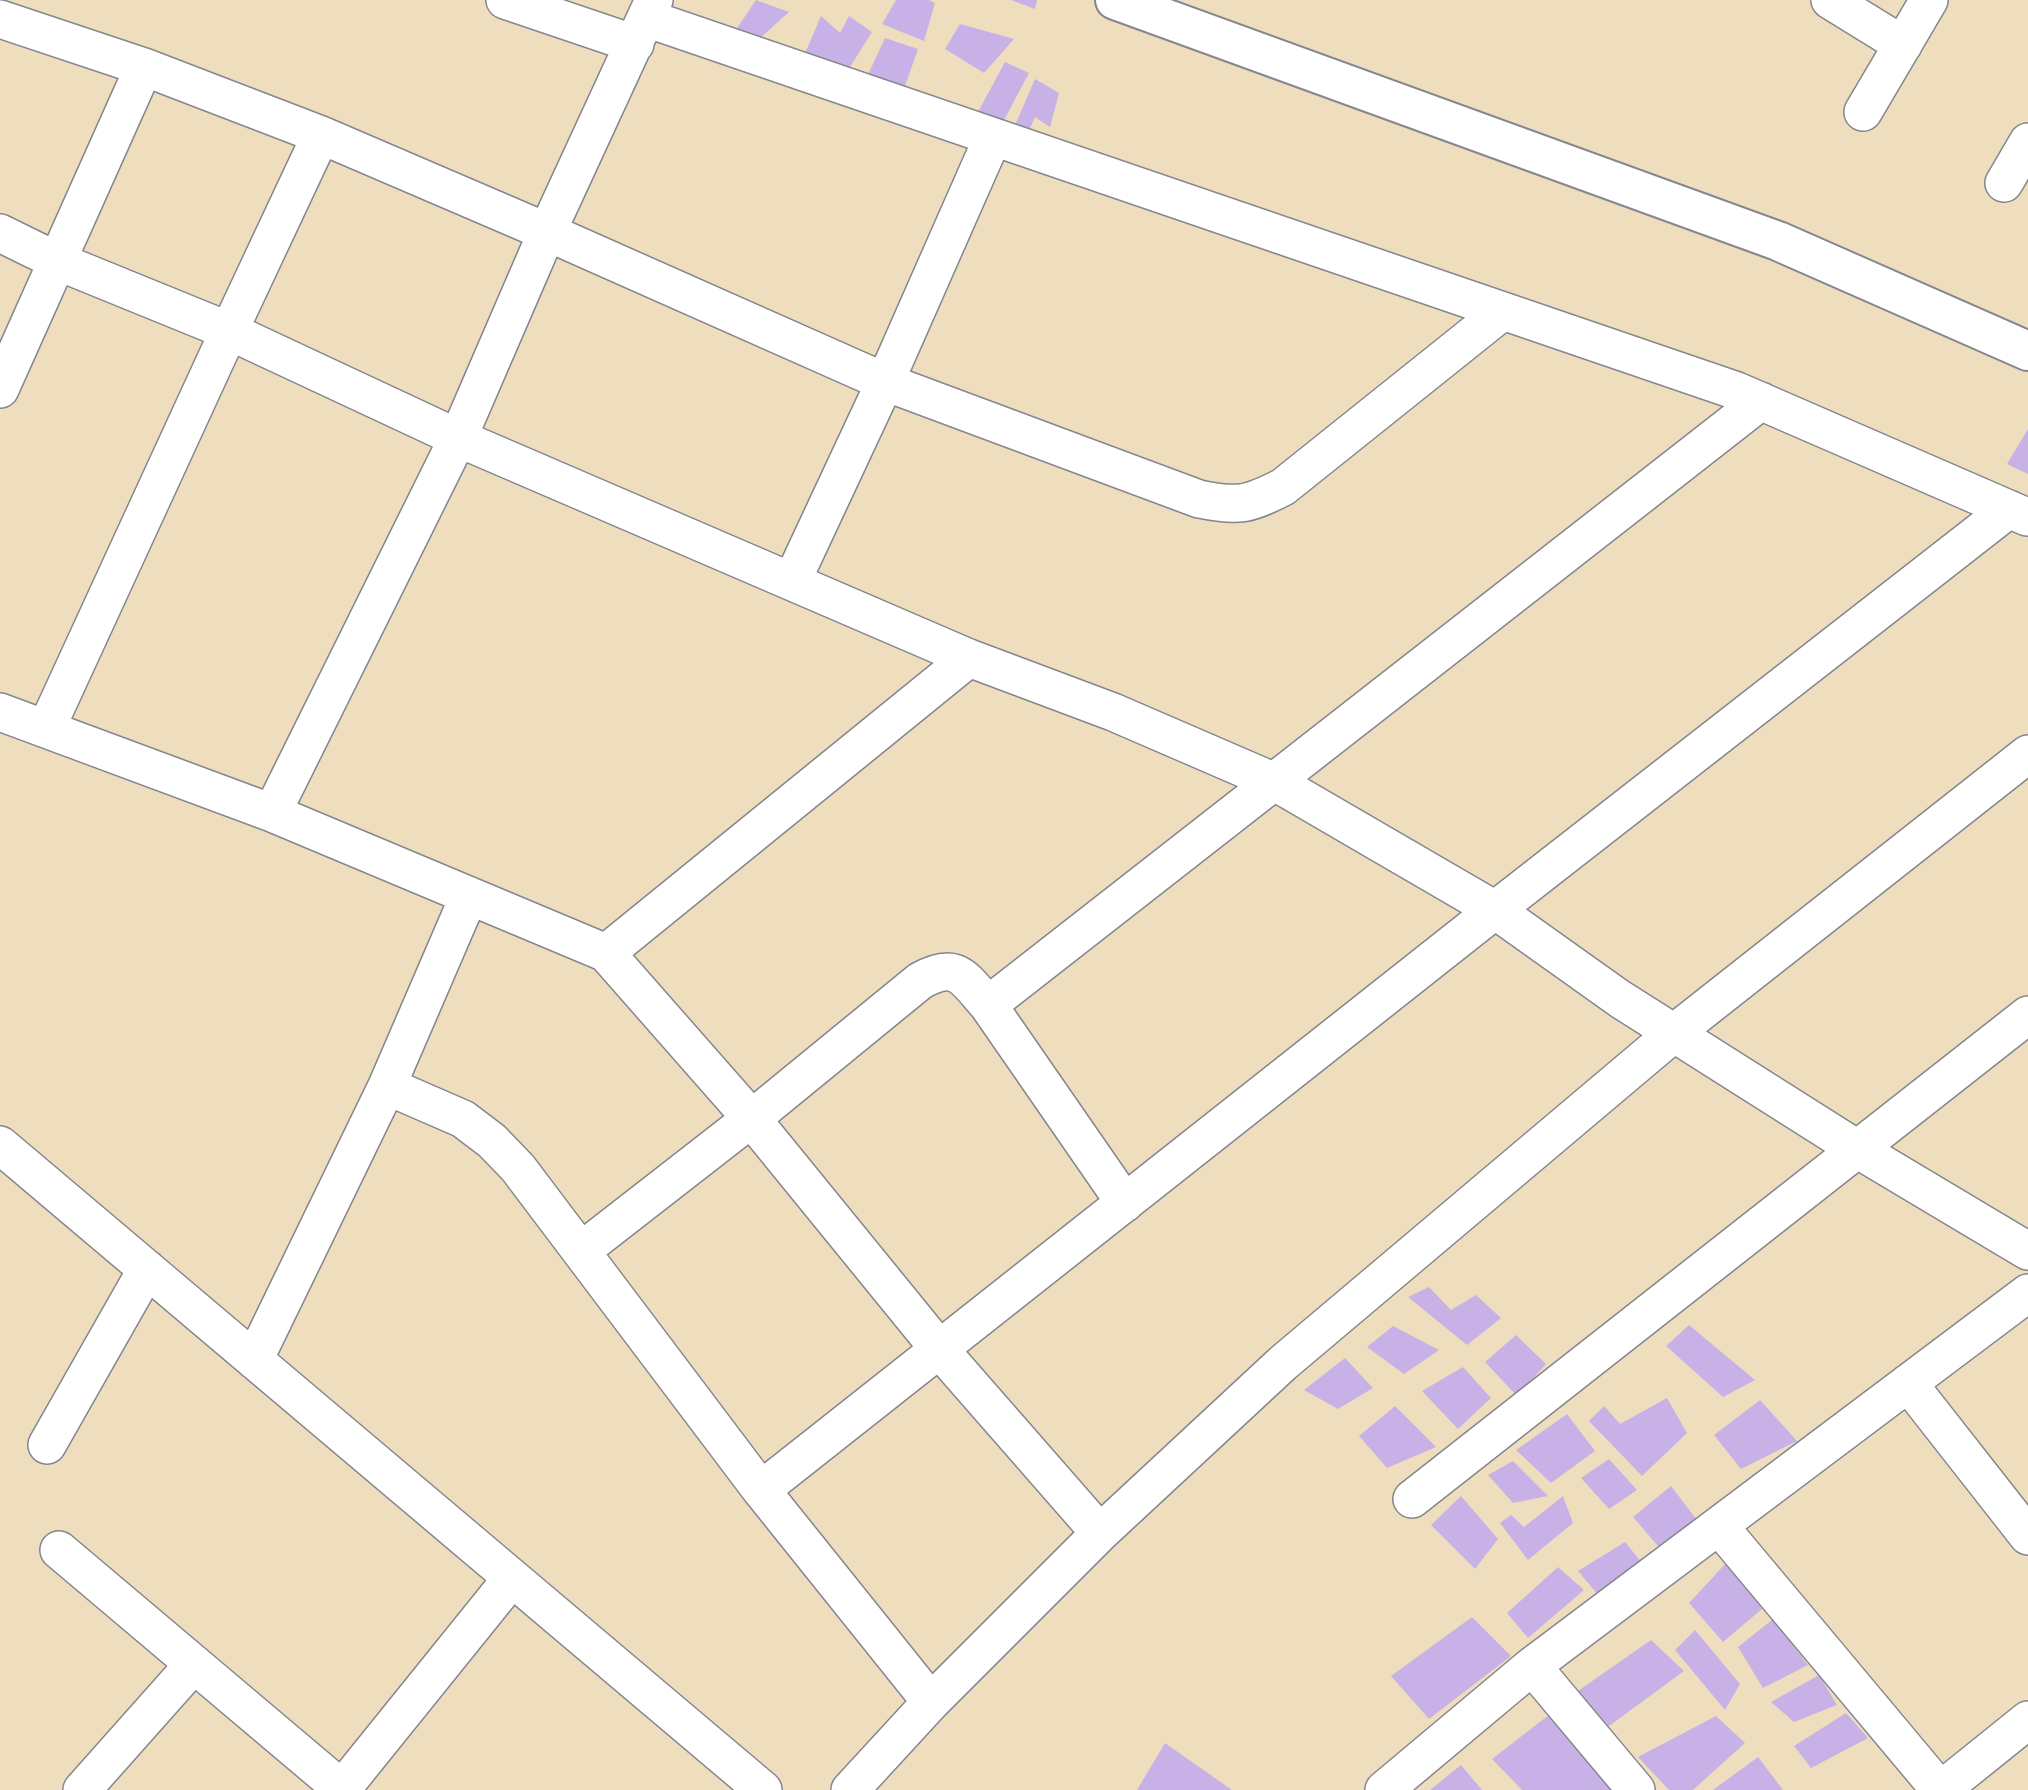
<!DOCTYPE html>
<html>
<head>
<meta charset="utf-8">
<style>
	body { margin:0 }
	canvas { display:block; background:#efdebe }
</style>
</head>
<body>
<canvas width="2028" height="1790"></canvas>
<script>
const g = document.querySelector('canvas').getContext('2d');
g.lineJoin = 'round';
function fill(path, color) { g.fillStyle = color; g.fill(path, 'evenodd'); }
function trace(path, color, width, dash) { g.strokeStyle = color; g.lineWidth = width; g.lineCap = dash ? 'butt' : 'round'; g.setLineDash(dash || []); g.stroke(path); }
fill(new Path2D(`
	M756,0L789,12L757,41L735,31Z
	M896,0H929L935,3L924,41L882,24Z
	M1011,0H1037L1035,9Z
	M821,16L840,33L849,16L872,32L845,75L803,58Z
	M960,24L1014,39L984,73L945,49Z
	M885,38L918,49L902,95L865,81Z
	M1005,62L1029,73L1003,122L978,112Z
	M1035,79L1059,93L1050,127L1035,117L1027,135L1013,130Z
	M2028,429V474L2007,464Z
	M1429,1287L1451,1310L1476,1295L1501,1318L1467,1345L1408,1297Z
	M1689,1325L1755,1380L1723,1397L1666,1346Z
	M1393,1326L1439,1350L1404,1374L1367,1347Z
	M1516,1335L1546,1364L1517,1396L1485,1362Z
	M1345,1358L1373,1388L1338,1409L1304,1390Z
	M1463,1367L1491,1398L1458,1429L1422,1391Z
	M1667,1398L1687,1433L1642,1476L1589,1421L1604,1406L1620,1424Z
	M1760,1400L1797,1441L1741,1469L1714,1435Z
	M1395,1406L1436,1447L1387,1468L1359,1436Z
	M1567,1414L1595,1451L1551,1483L1516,1450Z
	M1609,1459L1637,1490L1609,1509L1581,1478Z
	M1513,1461L1548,1496L1513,1503L1488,1475Z
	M1671,1486L1700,1524L1664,1553L1633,1517Z
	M1461,1496L1498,1539L1475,1569L1431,1525Z
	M1563,1496L1573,1523L1528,1560L1500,1523L1511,1515L1524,1527Z
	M1625,1542L1643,1564L1599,1596L1578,1571Z
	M1728,1561L1762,1609L1723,1642L1689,1603Z
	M1558,1567L1584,1590L1528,1638L1507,1613Z
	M1472,1617L1511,1656L1429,1719L1391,1676Z
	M1773,1619L1808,1665L1763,1688L1738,1647Z
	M1695,1630L1740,1684L1725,1710L1675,1650Z
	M1651,1640L1684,1671L1605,1729L1575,1693Z
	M1819,1675L1837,1705L1794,1722L1771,1702Z
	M1554,1711L1614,1790H1522L1492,1759Z
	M1846,1713L1868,1738L1811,1768L1794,1746Z
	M1716,1716L1745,1743L1693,1790H1669L1638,1757Z
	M1165,1743L1232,1790H1137Z
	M1758,1757L1783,1790H1713Z
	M1461,1765L1482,1790H1430Z`), '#c8b1e6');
const minor = new Path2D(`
	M505,0L635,44
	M654,0L547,232L458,438L969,658L1113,712L1275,782L1495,910L1620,999L1857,1149L2028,1251
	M1830,0L1903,45
	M646,18L1737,391L2027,517
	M0,19L144,67L321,135L547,232L885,382L1199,499C1238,507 1248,505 1283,487L1503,311
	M1863,112L1929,0
	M2004,183L2028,142
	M0,233L57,261L229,331L458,438L272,813
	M0,389L144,67
	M792,581L885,382L993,137
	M0,712L272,813L606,953L751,1118L940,1350L1100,1533
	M46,729L229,331L321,135
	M606,953L969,658
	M387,1086L469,896
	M0,1145L763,1790
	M1125,1203L988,1005L1761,401
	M581,1251L766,1107L920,981C957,960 964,978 988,1005
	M254,1360L387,1086L463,1119L492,1141L518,1168L761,1490L931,1702
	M1908,1383L2028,1536
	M47,1445L147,1269
	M761,1490L1495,910L2009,509
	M1412,1499L2028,1015
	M1719,1526L1940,1790
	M59,1550L343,1790
	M1532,1666L1636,1790
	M82,1790L194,1664
	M341,1790L512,1578
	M850,1790L931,1702L1100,1533L1283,1363L1674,1033L2028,754
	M1384,1790L1532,1666L2028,1293
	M1941,1790L2028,1720`);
const tertiary = new Path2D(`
	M1115,0L1778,241L2028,351`);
trace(minor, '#85868e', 40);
trace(tertiary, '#85868e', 42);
trace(minor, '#fff', 37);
trace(tertiary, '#fff', 38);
</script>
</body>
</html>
